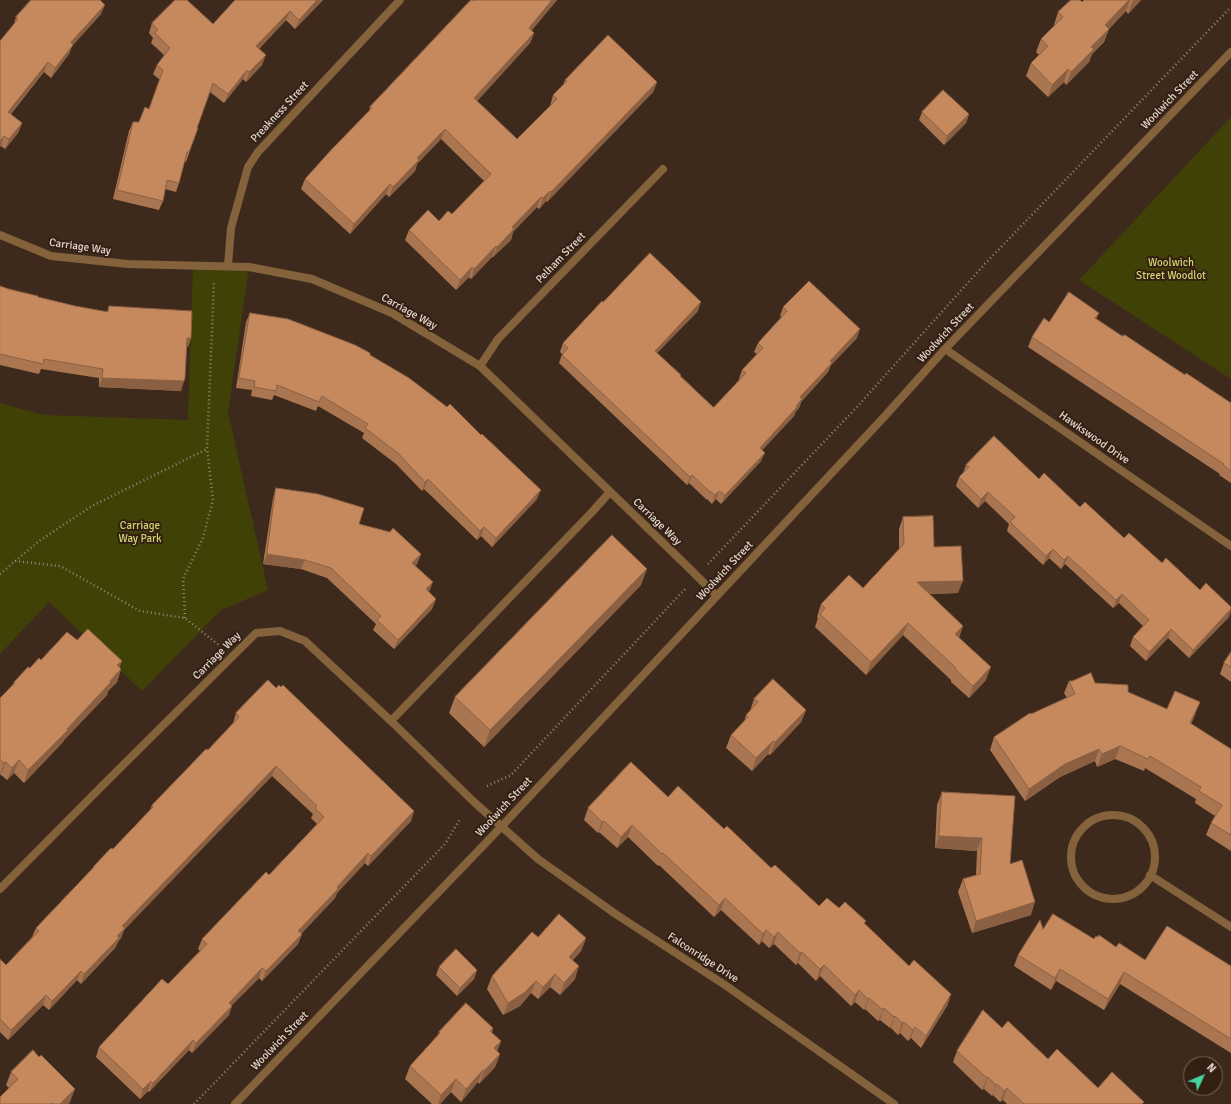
<!DOCTYPE html>
<html>
<head>
<meta charset="utf-8">
<style>
	body { margin:0 }
	#map { position:relative; width:1231px; height:1104px; overflow:hidden; background:#3e2a1c; font-family:Signika,sans-serif }
	canvas { display:block }
	.north { position:absolute; left:1183px; top:1056px; width:40px; height:40px; box-sizing:border-box; background:#332012; border:1px solid #79685d; border-radius:50%; rotate:46deg; font-size:11px; font-weight:700; line-height:16px; text-align:center; color:#e3d5cd }
	.north::after { content:''; display:block; margin:auto; width:14px; height:18px; background:#45d49f; clip-path:polygon(50% 0,100% 100%,50% 72%,0 100%) }
</style>
</head>
<body>
<div id="map">
<canvas width="1231" height="1104"></canvas>
<div class="north">N</div>
</div>
<script>
const g = document.querySelector('canvas').getContext('2d');
g.lineJoin = 'round';
function fill(path, color) { g.fillStyle = color; g.fill(path, 'evenodd'); }
function trace(path, color, width, dash) { g.strokeStyle = color; g.lineWidth = width; g.lineCap = dash ? 'butt' : 'round'; g.setLineDash(dash || []); g.stroke(path); }
function drawText(font, color, halo, rows, align = 'center') {
  g.font = font + ' Signika,sans-serif'; g.lineWidth = 4; g.setLineDash([]); g.textBaseline = 'middle'; g.strokeStyle = halo; g.fillStyle = color; for (const [text, x, y, turn = 0] of rows) {
    g.save(); g.translate(x, y); g.rotate((+turn || 0) * Math.PI / 180); g.textAlign = isNaN(turn) ? turn : align; if (halo) g.strokeText(text, 0, 0); g.fillText(text, 0, 0); g.restore();
  }
}
fill(new Path2D(`
	M1231,117V379L1079,280Z
	M193,265L249,267L228,412L268,590L221,610L142,691L49,602L0,654V403L44,415L188,420Z`), '#404107');
trace(new Path2D(`
	M15,561L60,566L140,611L185,618L220,646
	M708,564L856,408L982,267L1231,7
	M0,574L39,541L92,506L207,449
	M185,618L183,579L203,538L213,500L207,449L214,282
	M487,786L511,775L686,588
	M194,1104L445,844L460,819`), '#96857a', 2.5, [1, 3]);
trace(new Path2D(`
	M391,721L592,512L610,492`), '#84633c', 8);
trace(new Path2D(`
	M0,235L51,256L128,264L249,267L312,279L392,313L480,366L689,568L717,596
	M228,265L231,228L248,167L258,152L400,0
	M945,349L1231,546
	M480,366L498,339L663,169
	M1071 857a42 42 0 1 1 84 0a42 42 0 1 1-84 0Z
	M1150,875L1231,927
	M0,889L104,784L256,633L280,631L305,641L391,721L474,802L538,859L617,915L725,985L894,1104`), '#84633c', 8);
trace(new Path2D(`
	M235,1104L502,826L885,416L945,349L1231,52`), '#84633c', 8);
fill(new Path2D(`
	M323,0L295,29L286,20L259,49L262,65L246,82L243,79L224,103L210,92L197,128H198L186,162L184,161L179,183L176,192L165,189L163,201L159,210L113,199L129,131L133,122H139L149,109L160,80L153,74L157,65L164,55L151,43L153,38L149,33L152,23L213,24Z
	M475,0H557L532,30L534,33L530,43L477,101L517,139L550,106L553,95L563,85L565,80L657,82L653,92L547,202L546,201L539,209L537,207L513,232L511,240L493,257H492L471,279L469,277L456,290L405,240L409,230L439,221L452,214L484,181L441,139L417,164L415,171L389,197L386,194L350,234L301,189L305,179L369,111L370,107Z
	M1084,0H1141L1128,14L1126,11L1109,29L1104,42L1092,54L1089,62L1066,85L1064,82L1048,97L1026,76L1031,63L1039,55L1036,52L1041,39L1054,26V25L1058,12L1082,2Z
	M101,14L72,46L69,54L51,78L44,72L11,114L22,123L18,133L5,149L1,146L14,23L16,17Z
	M922,112L969,114L966,123L944,145L919,120Z
	M0,286L38,297L75,306L107,312L109,306L191,338L188,347H187L181,391L99,387V378L41,369L39,374L0,365Z
	M603,302L698,311L657,353L713,407H714L740,380L739,379L742,370L757,354L754,352L758,343L782,317L780,316L783,307L857,338L831,365L828,372L801,402L799,408L796,411L794,416L762,450L761,461L721,504L716,499L712,504L707,499V500L689,483L687,485L559,363L562,354L560,352L563,343Z
	M250,313L370,355L537,499L492,547L481,536L477,540L424,489L422,491L396,464L362,438L364,433L318,406L316,411L274,395L272,400L251,396L252,390L236,388L246,322Z
	M1099,313L1096,319L1122,336L1231,403V483L1219,475L1220,474L1028,347L1032,337Z
	M966,465L1039,479L1124,538L1162,563L1200,590L1229,617L1189,658L1168,638L1146,661L1130,646L1133,637L1143,626L1119,603L1113,608L1065,564L1061,569L1049,558L1043,565L1007,531L1009,524L985,501L978,508L956,486L959,477L963,473Z
	M276,488L359,524L421,554L417,564L415,566L429,592L436,599L432,609L394,649L373,630L376,624L327,578L301,569L263,564L273,498Z
	M903,517L934,547L958,593L929,594L963,626L959,637L986,680L969,698L951,682V680L903,635L866,675L815,627L818,618L817,617L821,604L863,588L899,549V529Z
	M641,585L484,747L449,713L455,697Z
	M77,640L122,661L119,667L121,669L117,682L108,691L107,695L64,740L63,742L24,783L14,773L7,780L1,775H0V698L13,684L14,682L30,668L41,660Z
	M1231,652V682L1220,674L1224,663Z
	M1069,681L1095,683L1128,692L1167,709L1200,702L1191,724L1231,749V851L1206,835L1211,823L1215,816L1195,803L1196,799L1145,768L1144,771L1115,759L1097,767L1095,761L1060,777L1025,801L990,750L994,737L1067,698L1064,693Z
	M276,688L414,811L411,821L368,866L365,863L337,893L335,898L301,934H302L298,944L262,981L259,978L232,1005L229,1015L192,1053L189,1050L149,1092L148,1091L140,1099L96,1057L99,1047L168,984L200,951L198,949L202,939L269,875L317,824L311,818L313,814L272,776L124,930L121,938L118,942L115,948L81,984L77,980L49,1010L43,1005L8,1040L0,1032V959L6,965L32,937L36,928L93,868L94,866L113,849L150,810L152,805L208,750L233,723L236,713Z
	M754,699L806,710L801,722L770,755L768,754L752,771L726,748L731,735L744,722L746,715L750,711Z
	M942,792L1010,864L1031,915L972,933L958,892L963,879L976,875L977,851L935,848L937,805Z
	M668,797L724,829L771,868L819,906L839,908L865,924L909,966L951,994L947,1006L921,1048L911,1038L908,1041L900,1033L898,1035L891,1028H890L880,1020L878,1021L865,1009L864,1010L855,1002L851,1006L820,976L816,981L798,963L796,965L774,944L769,948L762,941L759,945L721,910L714,917L659,865L658,866L628,837L617,848L599,832L598,833L584,820L588,808Z
	M1043,929L1094,939L1116,947L1145,960L1231,966V1053L1120,984L1104,1010L1056,981L1051,990L1014,966L1018,955Z
	M538,937L586,938L581,951L573,960L575,979L560,995L550,987L538,999L531,993L520,1006L503,1015L487,989L492,976Z
	M439,967L477,970L474,979L457,996L436,975Z
	M493,1028L492,1033L501,1041L497,1051L500,1054L495,1067L479,1084L478,1082L461,1102L451,1092L440,1104H432L405,1079L410,1066L437,1036L439,1032Z
	M1002,1028L1048,1059L1098,1088L1143,1104H1007L1003,1100L1000,1102L993,1095L992,1096L984,1089L982,1090L953,1062L957,1051Z
	M11,1072L70,1102L68,1104H0L9,1088L6,1085Z`), '#aa7651');
fill(new Path2D(`
	M317,0H323L295,29L299,20Z
	M552,0H557L525,38L529,28Z
	M1129,0H1130L1126,11L1101,37L1109,29L1104,42L1092,54L1089,62L1066,85L1071,72L1091,47L1105,25Z
	M1134,0H1141L1128,14L1133,1Z
	M105,5L101,14L72,46L69,54L51,78L55,68L71,42Z
	M290,11L286,20L253,55L256,46Z
	M534,33L530,43L470,109L474,98Z
	M266,55L262,65L246,82L249,72Z
	M48,62L44,72L4,121L8,112Z
	M1068,69L1064,82L1048,97L1052,85Z
	M247,70L243,79L224,103L228,94Z
	M657,82L653,92L547,202L551,192Z
	M969,114L966,123L944,145L947,136Z
	M22,123L18,133L5,149L9,139Z
	M445,129L441,139L417,164L415,171L389,197L393,187L417,158Z
	M4,136L1,146L0,147V141Z
	M390,184L386,194L350,234L354,224Z
	M550,191L546,201L539,209L543,198Z
	M541,197L537,207L513,232L511,240L493,257L497,247L512,227Z
	M496,246L492,257L471,279L474,269Z
	M472,267L469,277L456,290L460,280Z
	M701,302L698,311L651,359L655,351Z
	M860,329L857,338L831,365L828,372L801,402L799,408L796,411L794,416L756,457L760,448L796,406L800,397L830,361Z
	M187,338H191L188,347H184Z
	M102,378L184,381L181,391L99,387Z
	M765,453L761,461L721,504L725,495Z
	M692,475L689,483L687,485L690,477Z
	M428,479L424,489L422,491L425,482Z
	M541,490L537,499L492,547L496,538Z
	M719,491L716,499L712,504L715,495Z
	M988,492L985,501L978,508L981,499Z
	M484,527L481,536L477,540L480,531Z
	M1053,549L1049,558L1043,565L1046,556Z
	M267,554L305,560L301,569L263,564Z
	M421,554L417,564L409,573L412,563Z
	M1068,556L1065,564L1061,569L1064,560Z
	M647,569L641,585L484,747L490,730Z
	M963,581L958,593L912,595L917,582Z
	M433,582L429,592L426,589Z
	M1122,594L1119,603L1113,608L1116,600Z
	M436,599L432,609L394,649L398,640Z
	M1231,609V611L1229,617L1189,658L1193,650Z
	M908,623L903,635L866,675L871,662Z
	M963,626L959,638L955,634Z
	M1171,629L1168,638L1146,661L1149,652Z
	M122,661L117,674V665Z
	M991,667L986,680L969,698L973,686Z
	M121,669L117,682L108,691L107,695L64,740L63,742L24,783L28,770L67,729Z
	M1200,702L1195,715L1186,736L1190,723Z
	M806,710L801,722L770,755L775,742Z
	M773,741L768,754L752,771L756,758Z
	M1120,746L1115,759L1097,767L1102,754Z
	M1099,749L1095,761L1060,777L1025,801L1029,789L1065,764Z
	M19,760L14,773L7,780L12,768Z
	M6,762L1,775H0L4,763Z
	M276,766L272,776L124,930L121,938L118,942L115,948L81,984L84,974L117,936L122,926Z
	M414,811L411,821L368,866L371,856Z
	M604,821L599,832L598,833L602,822Z
	M632,825L628,837L617,848L621,837Z
	M939,836L982,838L977,851L935,848Z
	M368,853L365,863L337,893L335,898L294,941L298,931L337,887Z
	M725,898L721,910L714,917L719,905Z
	M1035,902L1031,915L972,933L976,921Z
	M766,930L762,941L759,945L763,934Z
	M778,932L774,944L769,948L774,937Z
	M302,934L298,944L262,981L266,971Z
	M586,938L581,951L564,969L569,957Z
	M802,952L798,963L796,965L800,953Z
	M824,965L820,976L816,981L820,969Z
	M579,966L575,979L560,995L564,983Z
	M262,968L259,978L225,1012L229,1003Z
	M1060,969L1056,981L1051,990L1055,978Z
	M477,970L474,979L457,996L460,988Z
	M81,971L77,980L49,1010L52,1001Z
	M1124,972L1120,984L1104,1010L1108,999Z
	M555,974L550,987L538,999L543,987Z
	M536,981L531,993L520,1006L503,1015L508,1003Z
	M859,990L855,1002L851,1006L855,995Z
	M951,994L947,1006L921,1048L926,1036Z
	M46,995L43,1005L8,1040L11,1030Z
	M869,998L865,1009L864,1010L868,999Z
	M232,1006L229,1015L192,1053L196,1043Z
	M884,1008L880,1020L878,1021L883,1010Z
	M895,1016L891,1028H890L894,1017Z
	M904,1022L900,1033L898,1035L902,1023Z
	M915,1027L911,1038L908,1041L913,1030Z
	M193,1040L189,1050L149,1092L153,1083Z
	M501,1041L496,1054L494,1048Z
	M500,1054L495,1067L479,1084L484,1071Z
	M483,1070L478,1082L461,1102L466,1089Z
	M988,1077L984,1089L982,1090L987,1078Z
	M456,1079L451,1092L440,1104H438L441,1095Z
	M151,1081L148,1091L140,1099L143,1089Z
	M997,1084L993,1095L992,1096L996,1085Z
	M1007,1088L1003,1100L1000,1102L1004,1091Z
	M75,1089L70,1102L68,1104H60Z`), '#8b6042');
const building = new Path2D(`
	M31,0H100L105,5L71,42L73,45L55,68L48,62L8,112L22,123L9,139L4,136L0,141V41L18,19L16,17Z
	M175,0H187L213,24L235,0H317L299,20L290,11L256,46L266,55L249,72L247,70L228,94L213,83L197,128H198L189,152H187L179,183L167,180L163,201L117,190L133,122H139L145,107L149,109L163,70L157,65L170,48L155,33L158,30L152,23Z
	M471,0H473L474,1L475,0H552L529,28L534,33L474,98L517,139L557,99L553,95L567,81L565,80L608,35L657,82L551,192L550,191L543,198L541,197L512,227L514,229L497,247L496,246L474,269L472,267L460,280L409,230L428,210L439,221L448,211L452,214L491,174L445,129L417,158L419,160L393,187L390,184L354,224L305,179L332,149L372,108L370,107Z
	M1071,0H1080L1082,2L1084,0H1129L1105,25L1109,29L1091,47L1094,49L1071,72L1068,69L1052,85L1031,63L1048,46L1041,39L1063,17L1058,12Z
	M943,90L969,114L947,136L922,112Z
	M650,253L701,302L655,351L681,375L680,376L713,407H714L746,373L742,370L763,348L758,343L787,311L783,307L809,281L860,329L830,361L832,363L800,397L802,399L796,406L797,407L760,448L765,453L725,495L719,491L715,495L710,491V492L692,475L690,477L562,355L568,348L563,343L602,301L603,302Z
	M0,286L8,289L38,296V297L75,306L108,312L109,306L192,311L191,338H187L185,378L184,381L102,378L103,369L44,359L43,364L0,354Z
	M1069,292L1099,313L1095,318L1122,336L1125,335L1185,375L1186,373L1231,403V471L1223,465L1224,464L1032,337L1044,318L1049,322Z
	M250,313L288,319L355,345L370,353V355L409,378L447,407L450,404L481,435L482,434L541,490L496,538L484,527L480,531L428,479L425,482L399,454L365,428L368,424L322,396L319,402L277,385L276,391L254,387L255,381L239,378Z
	M994,436L1039,479L1044,473L1080,507L1085,502L1124,538L1129,533L1162,563L1166,558L1200,590L1206,583L1231,607V609L1193,650L1171,629L1149,652L1133,637L1149,620L1122,594L1116,600L1068,556L1064,560L1053,549L1046,556L1010,522L1015,517L988,492L981,499L959,477L969,467L966,465Z
	M276,488L318,494L364,508L359,524L390,532L393,528L421,554L412,563L433,582L426,589L436,599L398,640L377,620L381,616L331,568L305,560L267,554Z
	M933,516L934,547L961,546L963,581L917,582L963,626L955,634L991,667L973,686L955,669L956,668L908,623L871,662L820,614L825,608L821,604L849,575L863,588L904,544L903,517Z
	M612,535L647,569L490,730L455,697Z
	M88,629L122,661L117,665L121,669L110,681L111,682L67,729L68,730L28,770L19,760L12,768L6,762L4,763L0,759V698L15,683L14,682L28,667L30,668L39,658L41,660L67,632L77,640Z
	M1231,652V667L1224,663Z
	M1091,673L1095,683L1128,685V692L1167,709L1175,691L1200,702L1190,723L1231,749V835L1211,823L1222,805L1199,791L1201,787L1150,756L1148,759L1120,746L1102,754L1099,749L1065,764L1029,789L994,737L1030,713L1031,714L1075,694L1069,681H1072Z
	M773,679L806,710L775,742L773,741L756,758L731,735L748,717L746,715L758,702L754,699Z
	M268,680L276,688L279,685L281,687L283,685L414,811L371,856L368,853L337,887L338,889L298,931L302,934L266,971L262,968L229,1003L232,1006L196,1043L193,1040L153,1083L151,1081L143,1089L99,1047L162,979L168,984L207,944L202,939L266,872L269,875L324,817L315,808L317,806L276,766L122,926L125,928L117,936L119,938L84,974L81,971L52,1001L46,995L11,1030L0,1019V959L6,965L39,931L36,928L94,867V866L111,848L113,849L153,807L152,805L181,775L206,749L208,750L239,717L236,713Z
	M631,762L668,797L678,786L724,829L727,826L771,868L775,865L819,906L827,898L839,908L845,902L866,921L864,923L909,966L914,960L951,994L926,1036L915,1027L913,1030L904,1022L902,1023L895,1016L894,1017L884,1008L883,1010L869,998L868,999L859,990L855,995L824,965L820,969L802,952L800,953L778,932L774,937L766,930L763,934L725,898L719,905L663,853L662,854L632,825L621,837L604,821L602,822L588,808Z
	M942,792L1015,796L1010,864L1022,860L1035,902L976,921L963,879L980,874L982,838L939,836Z
	M559,914L586,938L569,957L579,966L564,983L555,974L543,987L536,981L524,993L508,1003L492,976L532,932L538,937Z
	M1053,914L1094,939L1096,936L1098,937L1099,935L1116,947L1119,943L1145,960L1167,926L1231,966V1039L1124,972L1108,999L1060,969L1055,978L1018,955L1040,920L1043,929Z
	M456,949L477,970L460,988L439,967Z
	M466,1003L493,1028L490,1031L501,1041L494,1048L500,1054L484,1071L483,1070L466,1089L456,1079L441,1095L410,1066L440,1033L439,1032Z
	M983,1010L1002,1028L1008,1021L1048,1059L1057,1049L1098,1088L1112,1072L1144,1102L1142,1104H1024L1007,1088L1004,1091L997,1084L996,1085L988,1077L987,1078L957,1051Z
	M33,1050L39,1057L41,1055L75,1089L60,1104H53L52,1103L51,1104H0V1097L18,1079L11,1072Z`);
fill(building, '#c6895e');
trace(building, '#8b6042', 1);
drawText('11px', '#e3d5cd', '#332012', [
	["Woolwich Street",1170,100,-46],
	["Preakness Street",280,112,-47],
	["Carriage Way",80,247,8],
	["Pelham Street",561,258,-46],
	["Carriage Way",409,312,29],
	["Woolwich Street",946,333,-47],
	["Hawkswood Drive",1094,438,35],
	["Carriage Way",657,522,44],
	["Woolwich Street",725,571,-47],
	["Carriage Way",217,656,-45],
	["Woolwich Street",504,807,-47],
	["Falconridge Drive",703,958,33],
	["Woolwich Street",280,1041,-46]
]);
drawText('11px', '#d2d570', '#332012', [
	["Woolwich",1171,263],
	["Street Woodlot",1171,276],
	["Carriage",140,526],
	["Way Park",140,539]
]);
</script>
</body>
</html>
